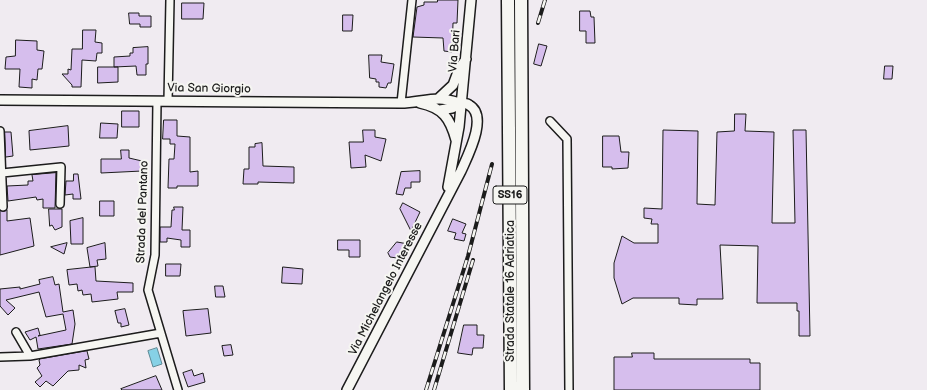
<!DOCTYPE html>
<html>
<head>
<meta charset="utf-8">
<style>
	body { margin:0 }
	canvas { display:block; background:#f0ebf1 }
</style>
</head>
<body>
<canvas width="927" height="390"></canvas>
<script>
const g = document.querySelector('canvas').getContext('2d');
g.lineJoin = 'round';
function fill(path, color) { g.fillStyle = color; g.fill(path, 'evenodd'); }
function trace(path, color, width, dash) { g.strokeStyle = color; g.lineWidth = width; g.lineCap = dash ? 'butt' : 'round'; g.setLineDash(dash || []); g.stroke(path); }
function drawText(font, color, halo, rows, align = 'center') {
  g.font = font + ' "Balsamiq Sans",sans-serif'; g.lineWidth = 4; g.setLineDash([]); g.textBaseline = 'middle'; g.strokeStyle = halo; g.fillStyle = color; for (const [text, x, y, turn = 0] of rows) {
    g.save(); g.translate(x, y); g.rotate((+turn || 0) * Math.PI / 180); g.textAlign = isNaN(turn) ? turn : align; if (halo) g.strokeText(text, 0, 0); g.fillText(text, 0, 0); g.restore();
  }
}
const water = new Path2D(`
	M157,348L162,364L153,367L148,351Z`);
fill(water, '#86d1e6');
trace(water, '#5c8995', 1);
const building = new Path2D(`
	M438,0H458L457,23H453L452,52L444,51L443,38L413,37L417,7L424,5V2H437Z
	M182,3H204L203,19H182Z
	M580,11H590L591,17H594L595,43H586V31H580Z
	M129,13H139V16H151V27H140V24H130Z
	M343,15H353L352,31H343Z
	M83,30H96L95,42L102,43V53H97L96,61L82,60L81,87H72V85L62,74H68V69L71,70L72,49H82Z
	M16,40L37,41V50L44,51L42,69H38L37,80L32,79V88L19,87L20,69H5L6,57L15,56Z
	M539,44L547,46L541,66L534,64Z
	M148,47V64H146V75H137L136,66L114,67V57L130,56V53H133V48Z
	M369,55H382L381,62L394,64L391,83H388L386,88L379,87V82H376V79L370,78Z
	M885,66H893L892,79H884Z
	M98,67H118V82L98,83Z
	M122,111H139V127H122Z
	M735,114H746L745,131L774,132L772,223H795L793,130H806L810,336H799V311H797V303H757L758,246L720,245L723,299H697V305L679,304V298H633L622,304L614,278V263L622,236L634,243H658V224H651L652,219L644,218V208L662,209L663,130L698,131L697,204L715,205L717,132L734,131Z
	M164,120H177V136L190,137V172L198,171V186H177V188H168L169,159H174L175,144H170V139H163Z
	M101,123L118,124L117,138H100Z
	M68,126L69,146L30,150L29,131Z
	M363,130H375V137L386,139L381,161L365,155L366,167L351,168L349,142H363Z
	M5,132H11L13,156L6,157Z
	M603,136H619L621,152H629L628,168L612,169V167H603Z
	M262,143L263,166L294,167V183L258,182V184H243L244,169H249V147H255V144Z
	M121,150H129V158L142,161V171L101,173V159H121Z
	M420,171V182H411V188H405L403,195L396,194L401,172Z
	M56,173L55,208H43V199L37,200L36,197L8,201L7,186L28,185V181H33L32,175Z
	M74,174H78L81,199H73V194L65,195L66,181H73Z
	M100,201H114V216H100Z
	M403,203L420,212L411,231L400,209Z
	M174,207H183L182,230H190V247H181V240L167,238V242H160V227H171L172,210H174Z
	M49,209H62V227L55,230L52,225L50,226Z
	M7,210V221L30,218L34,246L0,255V211Z
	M83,218V244H71L70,221Z
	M453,219L466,224L462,233L466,234L464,241L454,239L456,233L448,231Z
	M338,240H360V257H349V250H338Z
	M397,242L408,244L397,258L390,257L388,253Z
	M67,243L64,254L51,247Z
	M105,243L106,259L97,260L98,266L90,267L87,248Z
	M166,264H181L180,276H166Z
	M95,267L96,281L133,283V292H117L118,299L92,302L91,294L83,295L82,290L78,291L77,284L69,285L67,270Z
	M283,267L303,269L302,284L282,283Z
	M53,277L55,285L59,284L63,312L73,310L75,324L72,344L38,349L36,337L30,340L25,332L38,328L40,335L38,336L66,330L63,314L46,317L39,292L6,300L15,308L8,315L0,306V289L20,287V289L40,284L39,280Z
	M215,286H223L225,297H216Z
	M125,309L129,325L121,327V323H118L115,311Z
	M208,309L211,333L186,336L183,311Z
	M464,325H477V335H484L483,348H473L472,355L458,353Z
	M231,345L233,355L224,356L222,346Z
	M87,351L89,359L85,360L86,368L79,365V370L68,371L53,386L46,381L40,387L35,382L42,376L37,368L40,365L39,360L40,359Z
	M632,353H654V359H750V363H760V390H614V357H632Z
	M192,370L194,376L203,373L205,382L188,387L183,373Z
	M156,376L162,390H122L121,389Z`);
fill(building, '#d6beed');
trace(building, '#1c1c1c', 1);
const minor = new Path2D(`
	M157,101L155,255L148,290L178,390
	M168,101L170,0
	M401,103L412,0
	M550,121L567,139L569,390
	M0,131L3,207
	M2,173L61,167L60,204
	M16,332L30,356L161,333
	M0,357L30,356`);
const tertiary = new Path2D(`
	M438,99L453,85L459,69L466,59
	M0,100L401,103C414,103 426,99 439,99C446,99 453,101 460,103C463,104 467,103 469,105C489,116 467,157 461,171L347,390
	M420,103C443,108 450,118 456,140
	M440,110L452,108L461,103
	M448,187L459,127L471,0`);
const trunk = new Path2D(`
	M508,0L511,390
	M521,0L523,390`);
trace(minor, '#1c1c1c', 10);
trace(tertiary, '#1c1c1c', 12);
trace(trunk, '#1c1c1c', 15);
trace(minor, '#f6f6f2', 7);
trace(tertiary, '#f6f6f2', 9);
trace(trunk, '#f6f6f2', 12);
const rail = new Path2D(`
	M538,23L545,0
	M426,390L468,256L492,164
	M434,390L473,260`);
trace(rail, '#1c1c1c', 4);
trace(rail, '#f6f6f2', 2.5, [8]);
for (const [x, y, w] of [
	[510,195,34]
]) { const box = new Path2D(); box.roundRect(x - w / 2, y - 9, w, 18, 3); g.fillStyle = '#f6f6f2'; g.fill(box); trace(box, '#1c1c1c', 1); }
drawText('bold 11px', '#1c1c1c', null, [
	["SS16",510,195]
]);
drawText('12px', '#1c1c1c', '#f6f6f2', [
	["Via Bari",455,51,-85],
	["Via San Giorgio",209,89,1],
	["Strada del Pantano",143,212,-88],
	["Via Michelangelo Interesse",386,289,-63],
	["Strada Statale 16 Adriatica",511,291,-90]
]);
</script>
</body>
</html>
